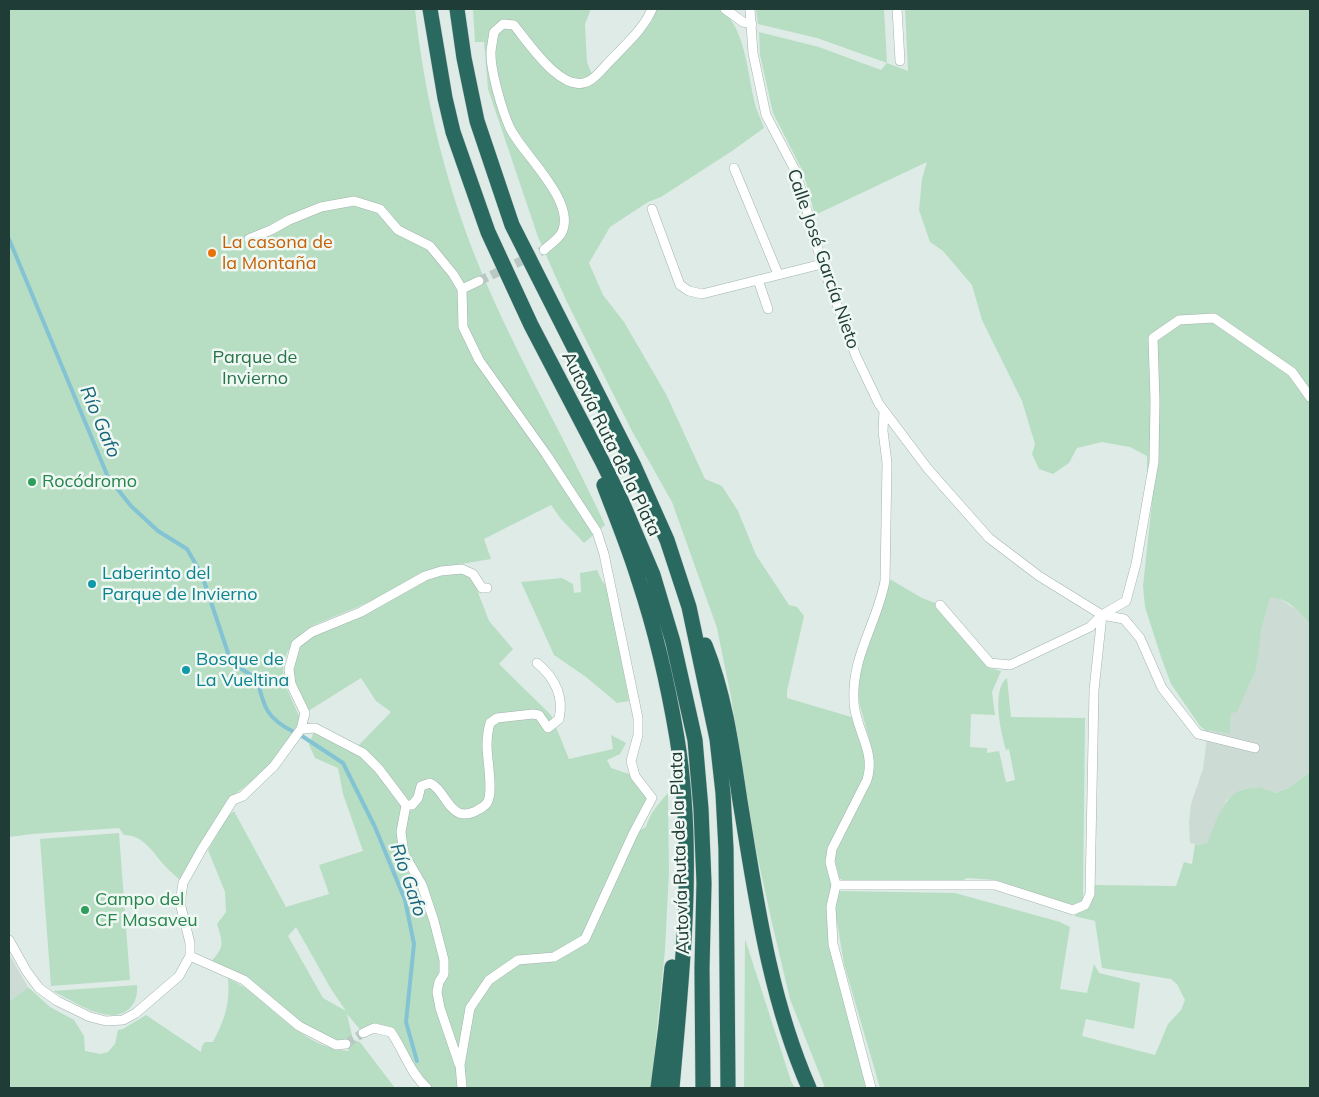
<!DOCTYPE html>
<html>
<head>
<meta charset="utf-8">
<style>
	body { margin:0 }
	#map { position:relative; width:1319px; height:1097px; overflow:hidden; background:#dfebe6; font-family:Mulish,sans-serif }
	canvas { display:block }
	.frame { position:absolute; inset:0; border:10px solid #203c36; pointer-events:none }
</style>
</head>
<body>
<div id="map">
<canvas width="1319" height="1097"></canvas>
<div class="frame"></div>
</div>
<script>
const g = document.querySelector('canvas').getContext('2d');
g.lineJoin = 'round';
function fill(path, color) { g.fillStyle = color; g.fill(path, 'evenodd'); }
function trace(path, color, width, dash) { g.strokeStyle = color; g.lineWidth = width; g.lineCap = dash ? 'butt' : 'round'; g.setLineDash(dash || []); g.stroke(path); }
function drawText(font, color, halo, rows, align = 'center') {
  g.font = font + ' Mulish,sans-serif'; g.lineWidth = 5; g.setLineDash([]); g.textBaseline = 'middle'; g.strokeStyle = halo; g.fillStyle = color; for (const [text, x, y, turn = 0] of rows) {
    g.save(); g.translate(x, y); g.rotate((+turn || 0) * Math.PI / 180); g.textAlign = isNaN(turn) ? turn : align; if (halo) g.strokeText(text, 0, 0); g.fillText(text, 0, 0); g.restore();
  }
}
fill(new Path2D(`
	M1277,597L1303,614L1310,625V772L1288,788L1276,793L1260,787L1254,789H1242L1226,801L1207,843L1198,845L1190,843L1189,822L1191,804L1203,769L1208,730L1230,734L1231,713L1261,632L1270,598Z
	M9,954L28,987L9,1002Z`), '#cddbd5');
fill(new Path2D(`
	M9,9H415C424,92 443,173 473,251C510,346 563,433 605,525L584,543L561,519L551,505L484,539L491,559L432,569L372,601L314,625L303,632L288,651L285,658L283,671L287,689L300,718V725L275,760L259,776L227,800L180,880C175,875 169,871 165,866C153,853 144,835 124,835L119,828L32,834L9,837Z
	M473,9H591L585,24L587,62L595,82L652,21L656,9C667,9 711,6 718,9C747,22 748,84 757,110C759,116 762,122 764,128L732,151L661,197L648,202L610,227L589,263L603,295L624,322L666,394L705,479L722,486L738,511L756,555L789,605L797,607L804,616L787,691V698L858,719L870,769L832,849L833,944L871,1088H825L790,999L772,923L755,845L731,697L717,628L672,502L632,431L590,348L566,300L538,237L488,89L484,42H475Z
	M756,9H884L887,63L908,71L905,9H1310V625C1302,613 1285,596 1270,598L1261,632L1256,669L1237,712L1231,713L1230,734L1208,730L1207,732L1200,726L1171,684L1161,657L1145,607L1143,586L1152,502L1147,501V456L1130,447L1102,442L1077,448L1069,463L1053,474L1039,469L1032,454L1035,444L1022,401L982,320L972,285L943,251L930,242L919,210L922,179L927,162L815,215L803,172L773,113L760,55L759,32L819,47L881,70L887,63L817,38L758,24Z
	M597,570L602,581L608,587L629,701L617,703L586,677L554,655L521,582L562,578L573,584L574,593L581,592L580,573Z
	M441,571L473,574L479,595L489,621L513,649L499,664L551,715L569,759L613,749L611,735L626,743L620,754L607,760L611,768L635,776L652,798L633,834L646,827C650,813 658,804 668,793L669,871L665,950L651,1088H427L391,1032L374,1028L363,1033L347,1014L353,1040L360,1042L395,1088H9V1002L28,987L50,1007L74,1020L84,1036L85,1051L100,1054L108,1052L115,1044L118,1030L123,1029L146,1015L201,1052L202,1046L205,1042H213C225,1019 230,1004 228,978C236,983 244,986 251,992C280,1015 309,1049 349,1051L346,1044L315,1033L252,985L209,964C224,947 224,946 217,924L226,912L225,892L208,850L227,817L234,811L286,907L329,894L319,865L363,851L343,794L338,768L315,758L309,745L315,728L355,749L391,712L376,701L361,678L305,713L291,684L296,644ZM296,927L331,989L346,1011L323,998L288,936Z
	M888,578L922,598L935,603V607L983,662L989,668L1001,671L992,692L995,715L971,714L970,747L987,748V753L999,751L1006,782L1015,780L1009,749L1006,750C1001,733 991,690 1007,678L1011,717L1085,718L1083,899L1080,903L1072,905L995,880L967,878L958,883L846,882L839,878L834,856L838,845L864,795L874,768L873,754L857,694L859,671L888,588Z
	M1310,772V1088H880L844,964L835,910L838,891L955,893L1060,922L1070,927L1060,989L1087,993L1094,964L1099,973L1140,983L1134,1029L1086,1019L1082,1036L1155,1055L1168,1024L1181,1010L1185,1000L1177,984L1171,979L1102,968L1095,921L1074,916L1089,905L1094,885L1176,886L1184,862L1192,864L1195,844L1198,845L1207,843C1215,825 1222,798 1241,790C1246,788 1254,789 1260,787L1276,793L1288,788Z
	M119,833L130,980L51,986L40,839Z
	M745,939L791,1081L795,1088H744Z
	M137,985C139,1006 124,1019 103,1014C87,1011 67,998 53,991Z`), '#b7dec3');
trace(new Path2D(`
	M9,239L108,477L131,506L158,531L187,549L202,575L231,662L257,679C264,707 266,718 294,732
	M302,736L343,763L375,827L405,900L414,944L406,1022L417,1061`), '#84c3d3', 4);
trace(new Path2D(`
	M479,281L544,250
	M346,1044L363,1033`), '#b9c8c3', 9, [9, 4.5]);
const minor = new Path2D(`
	M725,9L743,22L752,24
	M750,9L753,53L766,115L796,172L822,264L856,356L879,404L928,469L989,538L1039,576L1102,615L1126,601L1136,564L1154,462L1155,401L1153,338L1179,320L1214,318L1292,372L1310,397
	M897,9L900,61
	M734,168L778,274
	M652,209L680,285L689,291L702,294L822,264
	M249,239L271,230L289,220L321,207L354,201L380,209L398,230L430,246L453,274L462,289L463,327L479,360L546,454L597,532L604,554L638,718V735L631,761L635,776L652,798L633,834L585,939L554,957L518,960L489,980L470,1008L460,1065L462,1088
	M544,250C549,245 557,240 561,234C579,203 522,154 510,128C502,111 490,69 491,51C492,44 493,38 494,32L503,24L514,25C528,42 563,96 589,81C597,77 607,63 614,57C628,42 644,28 652,9
	M758,280L768,309
	M462,289L479,281
	M940,605L990,663L1010,665L1090,627L1102,615
	M301,729L315,728L363,753L379,769L406,805H412L418,798L421,786L430,783C443,789 446,807 459,813C464,815 469,814 474,812C478,810 484,807 487,803C494,793 487,759 487,746C487,738 488,730 490,723L497,718L533,714L539,715L548,728L559,719C564,697 555,678 537,663
	M406,805L401,832L404,854L422,885L434,921L444,960V974L439,982L437,992L440,1008L459,1064
	M836,885H995L1073,910L1085,905L1090,894L1094,690L1102,615L1124,619L1140,638L1162,688L1198,734L1255,748
	M9,940L27,972L39,988L57,1001L90,1017L106,1021L123,1020L136,1013L179,976L190,956V943L180,903L183,883L202,849L233,800L243,796L274,766L301,729L305,713L291,684L289,669L296,644L312,632L361,612L425,576L441,571L462,569L473,574L482,588H487
	M190,956L244,980L299,1026L336,1045L346,1044
	M363,1033L374,1028L391,1032C404,1051 410,1073 427,1088
	M871,1088L833,944L831,907L836,885L830,862L832,849L867,780C876,751 856,731 854,703C851,656 877,624 885,581L887,463L883,431L884,411`);
const motorway = new Path2D(`
	M430,9L445,98L453,132L488,232L531,325L602,461L622,502L653,575L673,642L695,740L701,809L704,883L702,968L703,1088
	M457,9L464,58L477,121L512,225L634,466L667,540L689,607L717,739L723,793L726,849L728,1088
	M604,485C616,517 629,548 639,581C656,632 668,685 677,738C696,854 682,972 672,1088
	M705,645C725,695 732,748 740,801C756,898 769,997 809,1088
	M658,1088L666,1026L672,967`);
trace(minor, '#a2b3ae', 10);
trace(motorway, '#c1c8c7', 16);
trace(minor, '#fff', 9);
trace(motorway, '#2a695f', 15);
for (const [x, y, r, color] of [
	[212,253,5,"#e8710a"],
	[32,482,5,"#2e9e5b"],
	[92,584,5,"#0f9aa8"],
	[186,670,5,"#0f9aa8"],
	[85,910,5,"#2e9e5b"]
]) { const dot = new Path2D(); dot.arc(x, y, r, 0, 2 * Math.PI); g.fillStyle = color; g.fill(dot); trace(dot, '#f0f8f4', 2); }
drawText('18px', '#c56008', '#f0f8f4', [
	["La casona de",222,243],
	["la Montaña",222,264]
], 'left');
drawText('18px', '#203c36', '#f0f8f4', [
	["Calle José García Nieto",823,259,71],
	["Autovía Ruta de la Plata",611,444,64],
	["Autovía Ruta de la Plata",680,853,-92]
]);
drawText('18px', '#287449', '#f0f8f4', [
	["Parque de",255,358],
	["Invierno",255,379]
]);
drawText('18px', '#27864d', '#f0f8f4', [
	["Rocódromo",42,482],
	["Campo del",95,900],
	["CF Masaveu",95,921]
], 'left');
drawText('18px', '#0d838f', '#f0f8f4', [
	["Laberinto del",102,574],
	["Parque de Invierno",102,595],
	["Bosque de",196,660],
	["La Vueltina",196,681]
], 'left');
drawText('italic 19px', '#18657a', '#f0f8f4', [
	["Río Gafo",100,422,67],
	["Río Gafo",408,880,71]
]);
</script>
</body>
</html>
